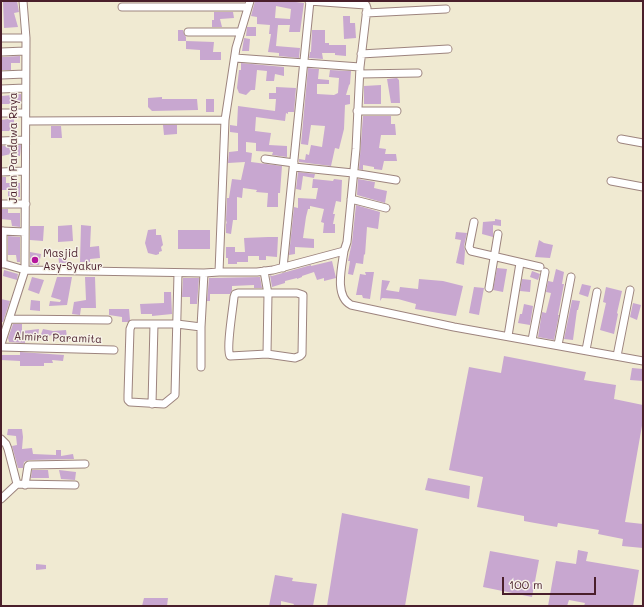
<!DOCTYPE html>
<html>
<head>
<meta charset="utf-8">
<style>
	body { margin:0 }
	#map { position:relative; width:644px; height:607px; overflow:hidden; background:#f0ead2; font-family:Mali,sans-serif }
	canvas { display:block }
	.frame { position:absolute; inset:0; border:2px solid #4a1f2b; pointer-events:none }
	.scale { position:absolute; left:502px; top:577px; width:94px; height:18px; box-sizing:border-box; border:2px solid #4a1f2b; border-top:0; padding-left:5px; font-size:12px; line-height:14px; white-space:nowrap; color:#4a1f2b; -webkit-text-stroke:3px #f7f3e8; paint-order:stroke }
</style>
</head>
<body>
<div id="map">
<canvas width="644" height="607"></canvas>
<div class="frame"></div>
<div class="scale">100 m</div>
</div>
<script>
const g = document.querySelector('canvas').getContext('2d');
g.lineJoin = 'round';
function fill(path, color) { g.fillStyle = color; g.fill(path, 'evenodd'); }
function trace(path, color, width, dash) { g.strokeStyle = color; g.lineWidth = width; g.lineCap = dash ? 'butt' : 'round'; g.setLineDash(dash || []); g.stroke(path); }
function drawText(font, color, halo, rows, align = 'center') {
  g.font = font + ' Mali,sans-serif'; g.lineWidth = 3; g.setLineDash([]); g.textBaseline = 'middle'; g.strokeStyle = halo; g.fillStyle = color; for (const [text, x, y, turn = 0] of rows) {
    g.save(); g.translate(x, y); g.rotate((+turn || 0) * Math.PI / 180); g.textAlign = isNaN(turn) ? turn : align; if (halo) g.strokeText(text, 0, 0); g.fillText(text, 0, 0); g.restore();
  }
}
fill(new Path2D(`
	M3,1H17L19,12L14,13L18,27L4,28Z
	M255,1H288L304,3L300,32H289L290,25H278L276,46L300,48L299,58L279,56V53L268,52L271,34H269L270,25L257,24V17L251,16ZM276,6L291,9L290,19L275,18Z
	M214,12H233L234,18L220,19L222,27H212V20H214Z
	M343,16H350V23H355L356,38L344,39Z
	M247,27H256V36H246Z
	M178,30H183L184,34L186,37V41H178Z
	M312,30H325V43H329V45H346V56L335,55V53H322L323,59L309,58L310,52H311Z
	M244,38L250,39L249,51H242Z
	M186,41L214,42L213,52H221V60H200V50L186,49Z
	M20,56V63H11V70H1V57Z
	M241,63L284,67V76L275,74L274,81H266L267,71L257,70L255,90H251L246,95L239,93L237,88L239,70H241Z
	M308,68L319,69L318,79L329,80V84H317V94L334,95L338,93L339,78L329,77L330,70L351,71L350,84L349,85L346,95H350V104L345,105L344,129L339,149L335,148L331,166L299,162V159L305,160L306,154L309,155L311,145L322,147L325,126L311,125L308,145L301,144Z
	M397,78L399,80L400,103H391L387,79Z
	M381,85V104H364V86Z
	M276,87L296,88L294,112H288V114L286,113L285,121L256,117L255,131L271,133L269,145L287,146V157L272,155L273,152L256,151V143L246,142V152L252,153L251,162L282,166L280,193H278V207H267L268,193L256,192L257,190L243,188L242,198L237,197V220H233L231,234L226,233V223L227,224L226,220L227,198H229L232,179L241,180L245,162L228,163L229,152L238,151V133L230,132V125L237,126L238,106L275,111L276,99H269V93H276Z
	M21,94V104H2V96Z
	M162,97V99H197L198,110L152,111L148,107V98Z
	M206,99H214V112H206Z
	M363,116H391V124H395L396,135H381L379,148L386,149L385,154H396L397,161H384L382,170L374,169V167L363,165V170L359,169Z
	M8,119H14V131H1V120Z
	M163,125H177V134L164,135Z
	M51,126H61L62,138H51Z
	M21,145L20,156H11V154L2,156L1,146Z
	M298,172L315,174L314,178L303,176L301,190L296,189Z
	M1,177H6V183H20V197H8V190H1Z
	M313,179L333,181L334,179L342,180L341,202L336,201L333,214H335L333,224H335V233H323L324,223L321,222L324,209L310,206V209H308L306,217L303,238L314,239V248L295,247V254L289,255L294,207L298,208V198L316,199L318,188H312Z
	M358,179L375,182L374,188L387,191L385,203L357,195Z
	M356,205L380,212L378,229L367,227L365,255L364,254L363,264L356,263L353,275L348,274L350,261H348L352,242Z
	M1,209H8V213H20V227L12,226L11,220L1,219Z
	M495,219L501,220V226L493,225V237L482,234L483,222L495,221Z
	M72,225L73,241L58,242V226Z
	M81,225L91,226L90,247L99,246L100,258L90,259V262H80Z
	M30,226H44L43,241L30,240Z
	M156,229V235H161L163,245L161,247L162,251L159,252V254L156,255L148,253L145,243L148,230Z
	M178,230H210V249H178Z
	M456,232L467,233L464,246L465,251L464,265L456,263L461,240L455,239Z
	M8,236L20,237V262H17L16,255H8Z
	M268,237H278L277,257L266,256V260H259V256H248V262H237V264H228V258H226V247H235V252H245L244,238Z
	M539,240L544,243L553,245L550,258L535,257Z
	M30,252L41,254L39,265H30Z
	M66,252L67,263H59L58,253Z
	M332,261L336,278L324,281V278L317,280L314,272L302,276V277L297,279V278L285,281V283L272,287L270,275L272,276L311,265V266Z
	M497,268L507,269L503,292L493,290Z
	M556,269L564,272L562,284H564L558,315H559L554,340L538,337L542,312L546,313L551,293L546,292L548,281L553,282Z
	M4,270L18,274L17,280L3,276Z
	M532,271L540,274L538,280L530,277Z
	M365,272H374L370,299L363,298L362,295H356L360,274L366,275Z
	M32,277L44,280L39,294L28,290Z
	M57,277H72L67,305L49,306L50,301L60,302L61,300L51,297Z
	M85,277H95L96,308H81L80,315L72,314L74,302L86,300Z
	M260,277L262,288H254V285L232,286V290L230,294H210V301H207L209,278Z
	M183,278H199L197,304H190V297H182Z
	M419,279L443,281L463,286L456,316L415,309L416,304L398,299L382,298L380,301L382,280L390,281L386,290L399,292L400,287L418,289Z
	M522,279L531,280L530,292L520,291Z
	M582,284L591,286L588,297L579,294Z
	M474,287L484,288L479,315L469,313Z
	M606,287L622,291L617,313L618,314L614,334L600,330L606,303L603,302Z
	M164,292H171L172,314L152,316V314H141L140,304L164,303Z
	M1,299L10,301L3,322H1Z
	M31,300L40,301V311L30,310Z
	M572,300L580,301L578,310H577L573,340L564,339Z
	M633,303L641,305L637,320L630,317Z
	M524,304L533,306L530,325L518,323L520,314H522Z
	M109,309H129L130,320L128,322H122V317L109,315Z
	M13,324H22V331L39,329L38,337H25V343L9,342L8,338Z
	M43,329L53,331L66,330L67,337H53V335L40,337Z
	M20,352L64,355L63,361L52,360L53,363H44V366H20V361L1,360V355H20Z
	M504,356L586,372L584,380L616,385L614,399L643,405V420L625,522L643,524V548L622,546L623,539L598,534L599,530L558,523L557,527L524,521V516L477,507L483,477L449,470L469,367L501,373Z
	M632,368L643,369V381L630,380Z
	M8,429H22L23,437L22,449L32,448L33,454L56,455V450H61V456L73,454L74,459L29,460L24,462L23,468H18L12,446L17,445L16,436L7,435Z
	M32,470H48L49,478H31Z
	M59,470L76,472L75,480L61,479Z
	M428,478L470,486L469,499L425,490Z
	M342,513L418,529L405,606H327Z
	M578,550L588,552L586,561L639,570L633,606H584L585,603L569,600L567,606H548L556,561L576,564Z
	M490,551L539,560L532,597L483,587Z
	M36,564L46,565V569L36,570Z
	M275,575L293,578L292,581L317,584L313,606H293L294,604L281,601V606H269Z
	M144,598H168L167,606H142Z`), '#c8a7d0');
const minor = new Path2D(`
	M122,7H247
	M366,13L446,9
	M188,32H240
	M1,38H26
	M1,52L25,51
	M361,54L448,49
	M235,58L360,67L367,8L366,5L309,1
	M360,74L418,73
	M1,75L25,74
	M1,89L25,88
	M357,111H397
	M1,113H25
	M26,121L225,120
	M621,139L643,143
	M1,141L25,140
	M265,159L294,163
	M294,167L353,173L396,180
	M1,172L25,171
	M611,181L643,187
	M351,199L386,208
	M1,204H26
	M474,222L469,247L471,251L540,267
	M1,231L25,232
	M3,231V264
	M344,251L347,242L356,149L360,67
	M1,263L25,270L26,38L23,1
	M283,268L310,1
	M264,271L268,294L267,354
	M219,272L225,120L236,48L250,1
	M178,273L175,395L164,404L130,402L128,400V395L130,329L132,324H177L201,327
	M489,288L498,234
	M238,293H297L303,295L302,354L300,356L295,358L267,354L230,356C226,349 233,308 234,297L235,294Z
	M9,319L108,320
	M508,336L520,263
	M532,340L545,272
	M1,344L25,270L204,273L219,272H257L273,270L344,251C342,266 334,296 351,305L454,327L643,361
	M558,345L571,277
	M1,347L114,350
	M586,350L597,292
	M617,356L630,290
	M201,367V327L204,273
	M152,404L154,324
	M1,439L6,444L8,449L17,484L75,485
	M25,485L28,466L29,465L85,464
	M1,499L17,484`);
trace(minor, '#9d847e', 9);
trace(minor, '#fff', 7);
for (const [x, y, r, color] of [
	[35,260,4,"#b5179e"]
]) { const dot = new Path2D(); dot.arc(x, y, r, 0, 2 * Math.PI); g.fillStyle = color; g.fill(dot); trace(dot, '#f7f3e8', 1.5); }
drawText('11px', '#4a1f2b', '#f7f3e8', [
	["Jalan Pandawa Raya",14,148,-90],
	["Almira Paramita",58,338,2]
]);
drawText('11px', '#4a1f2b', '#f7f3e8', [
	["Masjid",43,254],
	["Asy-Syakur",43,267]
], 'left');
</script>
</body>
</html>
